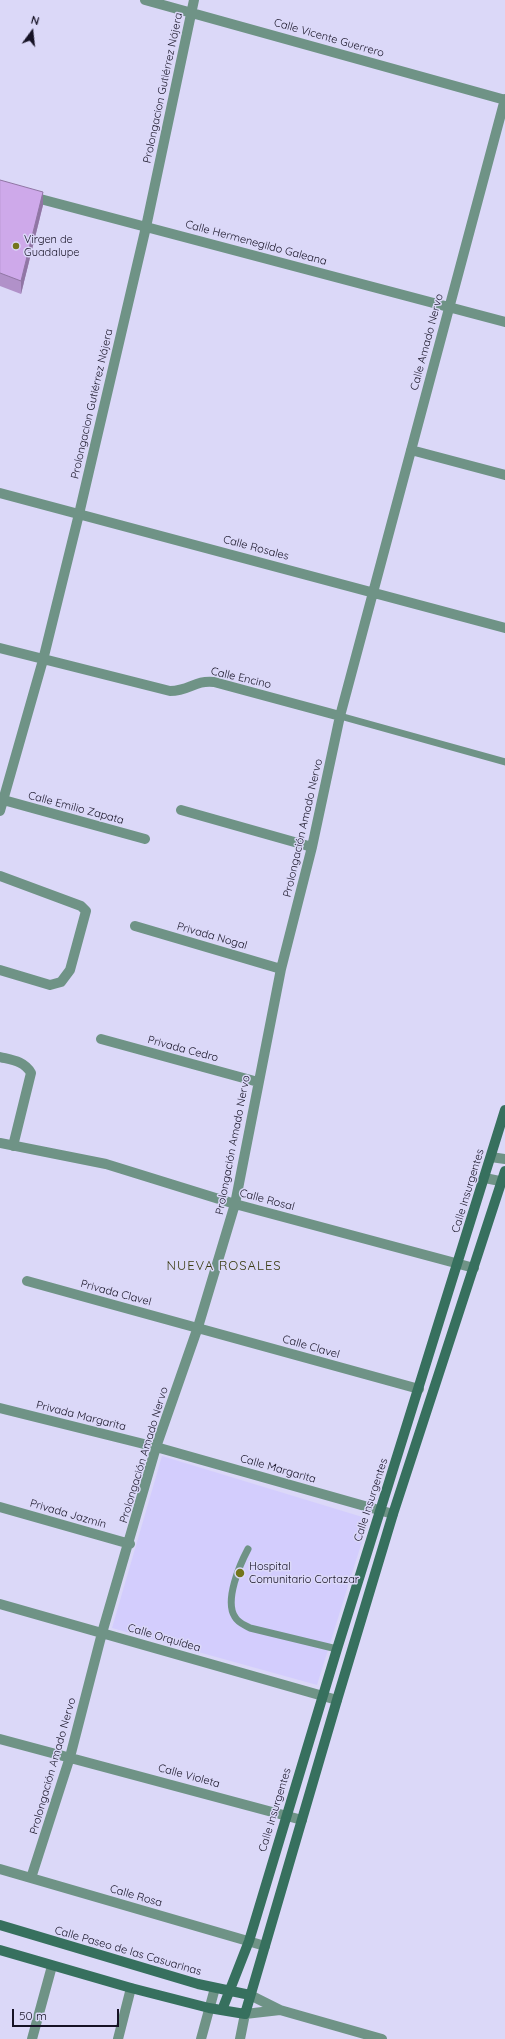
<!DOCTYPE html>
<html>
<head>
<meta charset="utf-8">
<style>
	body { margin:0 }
	#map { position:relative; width:505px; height:2039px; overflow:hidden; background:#dbd8f8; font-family:Quicksand,sans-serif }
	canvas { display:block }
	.north { position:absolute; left:12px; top:12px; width:40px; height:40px; -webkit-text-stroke:3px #dbd8f8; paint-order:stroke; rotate:15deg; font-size:11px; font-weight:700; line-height:16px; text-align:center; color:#161225 }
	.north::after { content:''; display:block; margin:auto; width:14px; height:18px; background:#161225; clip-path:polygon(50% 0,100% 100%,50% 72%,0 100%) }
	.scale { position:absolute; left:12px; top:2009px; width:107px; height:18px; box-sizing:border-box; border:2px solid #161225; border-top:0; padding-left:5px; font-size:12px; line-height:14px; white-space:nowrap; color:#161225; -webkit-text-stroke:3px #dbd8f8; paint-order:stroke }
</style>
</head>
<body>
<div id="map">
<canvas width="505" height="2039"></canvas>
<div class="north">N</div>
<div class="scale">50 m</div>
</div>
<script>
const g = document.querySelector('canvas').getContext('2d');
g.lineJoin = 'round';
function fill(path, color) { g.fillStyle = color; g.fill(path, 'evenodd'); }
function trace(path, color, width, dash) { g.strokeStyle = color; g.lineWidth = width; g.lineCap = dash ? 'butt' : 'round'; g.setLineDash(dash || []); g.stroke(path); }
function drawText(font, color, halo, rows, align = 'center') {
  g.font = font + ' Quicksand,sans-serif'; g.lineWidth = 3; g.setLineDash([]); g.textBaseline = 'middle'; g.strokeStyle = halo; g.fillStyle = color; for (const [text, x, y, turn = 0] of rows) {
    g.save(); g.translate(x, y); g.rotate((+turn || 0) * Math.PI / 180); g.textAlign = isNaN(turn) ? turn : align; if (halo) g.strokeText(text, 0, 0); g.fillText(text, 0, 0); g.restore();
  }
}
fill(new Path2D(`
	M162,1456L369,1519L317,1685L112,1628Z`), '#d3cdfd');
trace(new Path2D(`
	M340,716L505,762
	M248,1549C240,1564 224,1601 235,1617C238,1623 245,1625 250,1628L337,1649`), '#6f9386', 7);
trace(new Path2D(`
	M145,0L505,100
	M29,196L505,322
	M411,450L505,475
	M0,493L505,628
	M0,648L170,691C190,691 194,680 214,682L340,716
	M0,799L145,839
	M181,810L312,847
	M0,811L43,660L79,514L146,227L194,0
	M0,876L81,906L86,911L70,970L61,982L50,985L0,970
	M135,926L281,969
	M101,1039L258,1082
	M0,1057C12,1060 24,1061 31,1073L13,1146
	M0,1143L106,1164L235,1204L474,1268
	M491,1157L505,1159
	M485,1178L505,1182
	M27,1281L419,1389
	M0,1408L156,1447L393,1514
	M0,1507L130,1544
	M0,1604L337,1700
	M0,1739L302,1820
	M0,1869L265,1946
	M31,1878L70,1757L102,1633L156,1447L198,1327L235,1204L281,969L312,847L340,716L505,99
	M250,1995L280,2010L382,2039
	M32,2039L52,1966
	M118,2039L131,1988
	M201,2039L215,1988
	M240,2039L245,2014L280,2010`), '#6f9386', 10);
trace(new Path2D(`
	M0,1925L198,1984L250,1995
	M0,1950L131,1988L209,2008L245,2014L337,1700L393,1514L505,1171
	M222,2010L249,1941L337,1649L505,1110`), '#37705e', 10);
fill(new Path2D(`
	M0,180L43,205L21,294L0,286Z`), '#b191c9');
fill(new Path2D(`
	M43,192V205L21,294V281Z`), '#9076a4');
const building = new Path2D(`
	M0,180L43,192L21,281L0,273Z`);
fill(building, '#cea9ea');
trace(building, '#9076a4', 1);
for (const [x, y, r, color] of [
	[16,246,4,"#74751c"],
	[240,1573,5,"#74751c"]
]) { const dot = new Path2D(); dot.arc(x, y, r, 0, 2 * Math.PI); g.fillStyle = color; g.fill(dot); trace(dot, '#dbd8f8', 1.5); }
drawText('11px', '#161225', '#dbd8f8', [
	["Calle Vicente Guerrero",329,38,16],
	["Prolongacion Gutiérrez Nájera",163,88,-78],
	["Calle Hermenegildo Galeana",256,243,15],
	["Calle Amado Nervo",427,342,-75],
	["Prolongacion Gutiérrez Nájera",92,404,-77],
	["Calle Rosales",256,548,15],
	["Calle Encino",241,678,13],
	["Calle Emilio Zapata",76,808,15],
	["Prolongación Amado Nervo",303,828,-77],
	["Privada Nogal",212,936,16],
	["Privada Cedro",183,1049,15],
	["Prolongación Amado Nervo",233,1145,-79],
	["Calle Insurgentes",468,1191,-73],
	["Calle Rosal",267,1200,15],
	["Privada Clavel",116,1293,15],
	["Calle Clavel",311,1347,16],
	["Privada Margarita",81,1416,14],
	["Prolongación Amado Nervo",144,1455,-73],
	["Calle Margarita",278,1469,16],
	["Calle Insurgentes",371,1500,-72],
	["Privada Jazmín",68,1514,16],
	["Calle Orquídea",164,1638,16],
	["Prolongación Amado Nervo",53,1766,-74],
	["Calle Violeta",189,1776,15],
	["Calle Insurgentes",275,1810,-73],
	["Calle Rosa",136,1896,16],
	["Calle Paseo de las Casuarinas",128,1951,16]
]);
drawText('11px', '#161225', '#dbd8f8', [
	["Virgen de",24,240],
	["Guadalupe",24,253],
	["Hospital",249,1567],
	["Comunitario Cortazar",249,1580]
], 'left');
g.letterSpacing = '1px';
drawText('13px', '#3a3b12', '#dbd8f8', [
	["NUEVA ROSALES",224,1266]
]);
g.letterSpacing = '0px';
</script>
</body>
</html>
